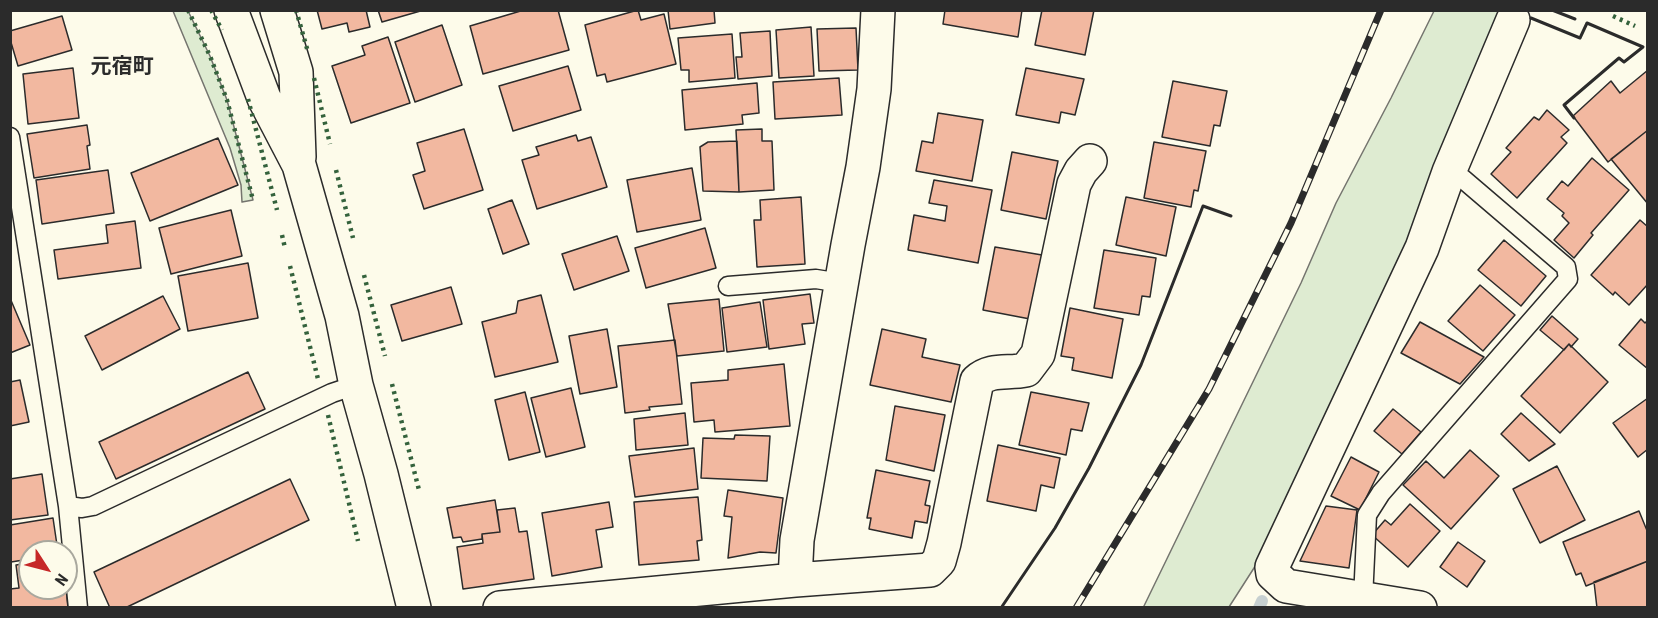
<!DOCTYPE html>
<html>
<head>
<meta charset="utf-8">
<style>
	body { margin:0 }
	#map { position:relative; width:1658px; height:618px; overflow:hidden; background:#fdfbea; font-family:"Roboto Condensed",sans-serif }
	canvas { display:block }
	.frame { position:absolute; inset:0; border:12px solid #2b2b2b; pointer-events:none }
	.north { position:absolute; left:18px; top:540px; width:60px; height:60px; box-sizing:border-box; background:#fdfbea; border:2px solid #a9a89e; border-radius:50%; rotate:126deg; font-size:16px; font-weight:700; line-height:24px; text-align:center; color:#2b2b2b }
	.north::after { content:''; display:block; margin:auto; width:21px; height:27px; background:#c62828; clip-path:polygon(50% 0,100% 100%,50% 72%,0 100%) }
</style>
</head>
<body>
<div id="map">
<canvas width="1658" height="618"></canvas>
<div class="frame"></div>
<div class="north">N</div>
</div>
<script>
const g = document.querySelector('canvas').getContext('2d');
g.lineJoin = 'round';
function fill(path, color) { g.fillStyle = color; g.fill(path, 'evenodd'); }
function trace(path, color, width, dash) { g.strokeStyle = color; g.lineWidth = width; g.lineCap = dash ? 'butt' : 'round'; g.setLineDash(dash || []); g.stroke(path); }
function drawText(font, color, halo, rows, align = 'center') {
  g.font = font + ' "Roboto Condensed","Noto Sans JP",sans-serif'; g.lineWidth = 4.5; g.setLineDash([]); g.textBaseline = 'middle'; g.strokeStyle = halo; g.fillStyle = color; for (const [text, x, y, turn = 0] of rows) {
    g.save(); g.translate(x, y); g.rotate((+turn || 0) * Math.PI / 180); g.textAlign = isNaN(turn) ? turn : align; if (halo) g.strokeText(text, 0, 0); g.fillText(text, 0, 0); g.restore();
  }
}
const green = new Path2D(`
	M173,11H188L210,56L227,100L253,200L242,202L241,185L230,148Z
	M1434,11H1499L1402,260L1254,568L1229,607L1143,608L1301,283L1336,203L1391,98Z`);
fill(green, '#deebd1');
trace(green, '#74746e', 1.5);
trace(new Path2D(`
	M1259,608L1262,601`), '#c7d0d0', 12);
const building = new Path2D(`
	M317,10H366L370,27L349,32L347,23L322,29Z
	M378,10H424L382,22Z
	M524,10H558L569,50L483,74L470,26Z
	M638,10L641,20L664,14L676,64L607,82L605,74L597,76L585,25Z
	M668,10H714L715,23L670,29Z
	M945,10H1022L1018,37L943,24Z
	M1042,10H1094L1085,55L1035,45Z
	M62,16L72,50L18,66L10,39V31Z
	M442,25L462,85L415,102L395,42Z
	M811,27L814,76L779,78L776,30Z
	M856,28L858,70L819,71L817,29Z
	M770,31L772,76L738,79L736,57H742L740,33Z
	M732,34L735,78L689,82V70H681L678,38Z
	M388,37L410,103L351,123L332,66L365,55L362,46Z
	M568,66L581,110L513,131L499,86Z
	M73,68L79,118L28,124L23,74Z
	M1026,68L1084,79L1075,115L1061,112L1059,123L1016,115Z
	M1648,70V130L1608,162L1573,116L1611,81L1620,93Z
	M839,78L842,115L775,119L773,82Z
	M1173,81L1227,91L1220,126L1214,125L1210,146L1162,137Z
	M757,83L759,113L742,115L743,124L685,130L682,90Z
	M1547,110L1569,130L1561,137L1567,143L1517,198L1491,174L1511,152L1506,148L1534,117L1539,120Z
	M938,113L983,120L972,181L916,171L922,141L933,143Z
	M87,125L90,145L87,146L90,169L34,178L27,134Z
	M464,129L483,190L424,209L413,175L425,171L417,143Z
	M762,129V141H772L774,190L739,192L736,130Z
	M1648,130V204L1611,159Z
	M576,135L578,141L591,137L607,187L537,209L522,160L539,155L536,147Z
	M218,138L238,185L150,221L131,173Z
	M737,141L739,192L703,191L700,147L708,142Z
	M1154,142L1206,151L1198,191L1194,190L1191,207L1144,198Z
	M1012,152L1058,161L1046,219L1001,210Z
	M1592,158L1629,190L1591,233L1593,235L1574,258L1554,240L1569,223L1562,216L1564,213L1547,199L1562,181L1568,186Z
	M692,168L701,220L637,232L627,180Z
	M108,170L114,213L42,224L36,180Z
	M934,180L992,190L978,263L908,250L914,215L945,221L947,206L929,203Z
	M801,197L805,264L757,267L754,220H761L760,200Z
	M1126,197L1176,207L1166,256L1116,245Z
	M512,200L529,244L503,254L488,209Z
	M231,210L242,256L171,274L159,228Z
	M1640,220L1648,227V284L1629,305L1615,292L1613,295L1591,275Z
	M135,221L141,268L58,279L54,250L108,243L106,225Z
	M705,228L716,268L646,288L635,248Z
	M617,236L629,271L574,290L562,254Z
	M1504,240L1546,276L1521,306L1478,270Z
	M995,247L1042,255L1030,319L983,310Z
	M1104,250L1156,258L1150,297L1142,296L1139,315L1094,308Z
	M248,263L258,318L188,331L178,276Z
	M1480,285L1515,315L1483,351L1448,321Z
	M451,287L462,324L402,341L391,305Z
	M810,294L814,323L802,324L805,344L769,349L763,300Z
	M541,295L558,362L495,377L482,322L516,313L518,301Z
	M163,296L180,329L102,370L85,336Z
	M10,298L30,345L10,353Z
	M719,299L724,351L677,356L668,304Z
	M760,302L767,347L727,352L722,308Z
	M1070,308L1123,319L1112,378L1072,370L1074,358L1061,356Z
	M1552,316L1578,339L1571,347L1569,344L1564,350L1540,330Z
	M1641,319L1645,323L1648,320V369L1619,345Z
	M1420,322L1484,357L1460,384L1401,353Z
	M607,329L617,387L580,394L569,336Z
	M882,329L926,339L922,357L960,365L951,402L870,385Z
	M675,340L682,404L649,407L650,410L625,413L618,346Z
	M1569,344L1608,382L1560,433L1521,396Z
	M784,364L790,426L715,432L714,420L694,422L691,383L728,380V370Z
	M248,372L265,409L116,479L99,442Z
	M20,380L29,422L10,426V382Z
	M571,388L585,447L546,457L531,398Z
	M525,392L540,452L509,460L495,400Z
	M1031,392L1089,403L1082,431L1071,429L1066,455L1019,445Z
	M1648,398V449L1638,457L1613,423Z
	M895,406L945,415L934,471L886,460Z
	M1393,409L1421,432L1402,454L1374,431Z
	M685,413L688,445L636,450L634,419Z
	M1521,413L1555,444L1529,461L1501,434Z
	M735,435L770,436L767,481L701,478L703,438L734,439Z
	M998,445L1060,458L1054,488L1041,485L1036,511L987,501Z
	M694,448L698,489L635,497L629,456Z
	M1470,450L1499,476L1451,529L1403,485L1426,461L1444,478Z
	M1351,457L1379,472L1360,510L1331,496Z
	M1557,466L1585,520L1540,543L1513,489Z
	M876,470L930,481L925,505L930,506L927,523L915,521L912,538L869,529L871,518H867Z
	M42,474L48,515L10,520V479Z
	M290,479L309,520L125,608H110L94,572Z
	M728,490L783,498L776,553L760,552L728,558L732,517L724,516Z
	M698,497L702,540L697,541L699,560L639,565L634,502Z
	M495,500L500,532L482,534V539L463,542L461,537L453,538L447,508Z
	M609,502L613,527L596,530L602,567L552,576L542,513Z
	M1410,504L1440,531L1408,567L1372,535L1385,520L1391,525Z
	M1326,506L1357,510L1349,568L1300,561Z
	M515,508L519,532L527,531L534,579L463,589L457,547L483,543L482,534L500,532L497,510Z
	M1639,511L1648,533V561L1586,586L1581,573L1576,575L1563,542Z
	M53,518L58,552H30V559L11,562L10,525Z
	M1458,542L1485,561L1467,587L1440,567Z
	M1648,561V608H1597L1594,582Z
	M30,563V588H66L68,608H10V589L19,588L16,565Z`);
fill(building, '#f2b8a0');
trace(building, '#2b2b2b', 1.5);
const lane = new Path2D(`
	M10,137L68,506L78,608
	M728,286L816,279L841,283
	M68,506L82,508L93,506L332,393L356,385
	M1363,599L1367,515L1381,493L1568,279L1566,267L1463,179L1449,172`);
const street = new Path2D(`
	M795,580L797,540L848,245L863,167L874,89L878,10
	M500,608L795,580L930,570L939,561L944,543L977,381C991,368 1008,374 1026,370L1038,354L1074,184L1081,171L1090,161
	M1420,608L1286,586L1273,574L1272,567L1422,248L1449,172L1513,20`);
const secondary = new Path2D(`
	M231,10L264,98L299,165L342,316L356,385L381,474L414,608
	M277,10L296,72L299,157`);
trace(lane, '#2b2b2b', 21);
trace(street, '#2b2b2b', 36);
trace(secondary, '#2b2b2b', 36);
trace(lane, '#fdfbea', 18);
trace(street, '#fdfbea', 33);
trace(secondary, '#fdfbea', 33);
const rail = new Path2D(`
	M1076,608L1209,389L1291,223L1381,10`);
trace(rail, '#2b2b2b', 7);
trace(rail, '#fdfbea', 4.5, [14]);
trace(new Path2D(`
	M188,10L210,56L227,100L253,200
	M211,10L222,30
	M296,10L308,52
	M1613,16L1635,26
	M314,78L330,144
	M248,99L277,210
	M336,170L353,238
	M282,235L285,248
	M290,266L318,379
	M364,275L385,356
	M392,384L419,490
	M328,415L358,541`), '#34623c', 4.5, [3, 4.5]);
trace(new Path2D(`
	M1552,10L1575,19
	M1531,18L1580,38L1587,23L1643,47L1624,62L1619,58L1564,105L1574,118
	M1001,608L1055,528L1089,468L1141,365L1203,206L1231,216`), '#2b2b2b', 3);
drawText('bold 21px', '#2b2b2b', '#fdfbea', [
	["元宿町",122,68]
]);
</script>
</body>
</html>
